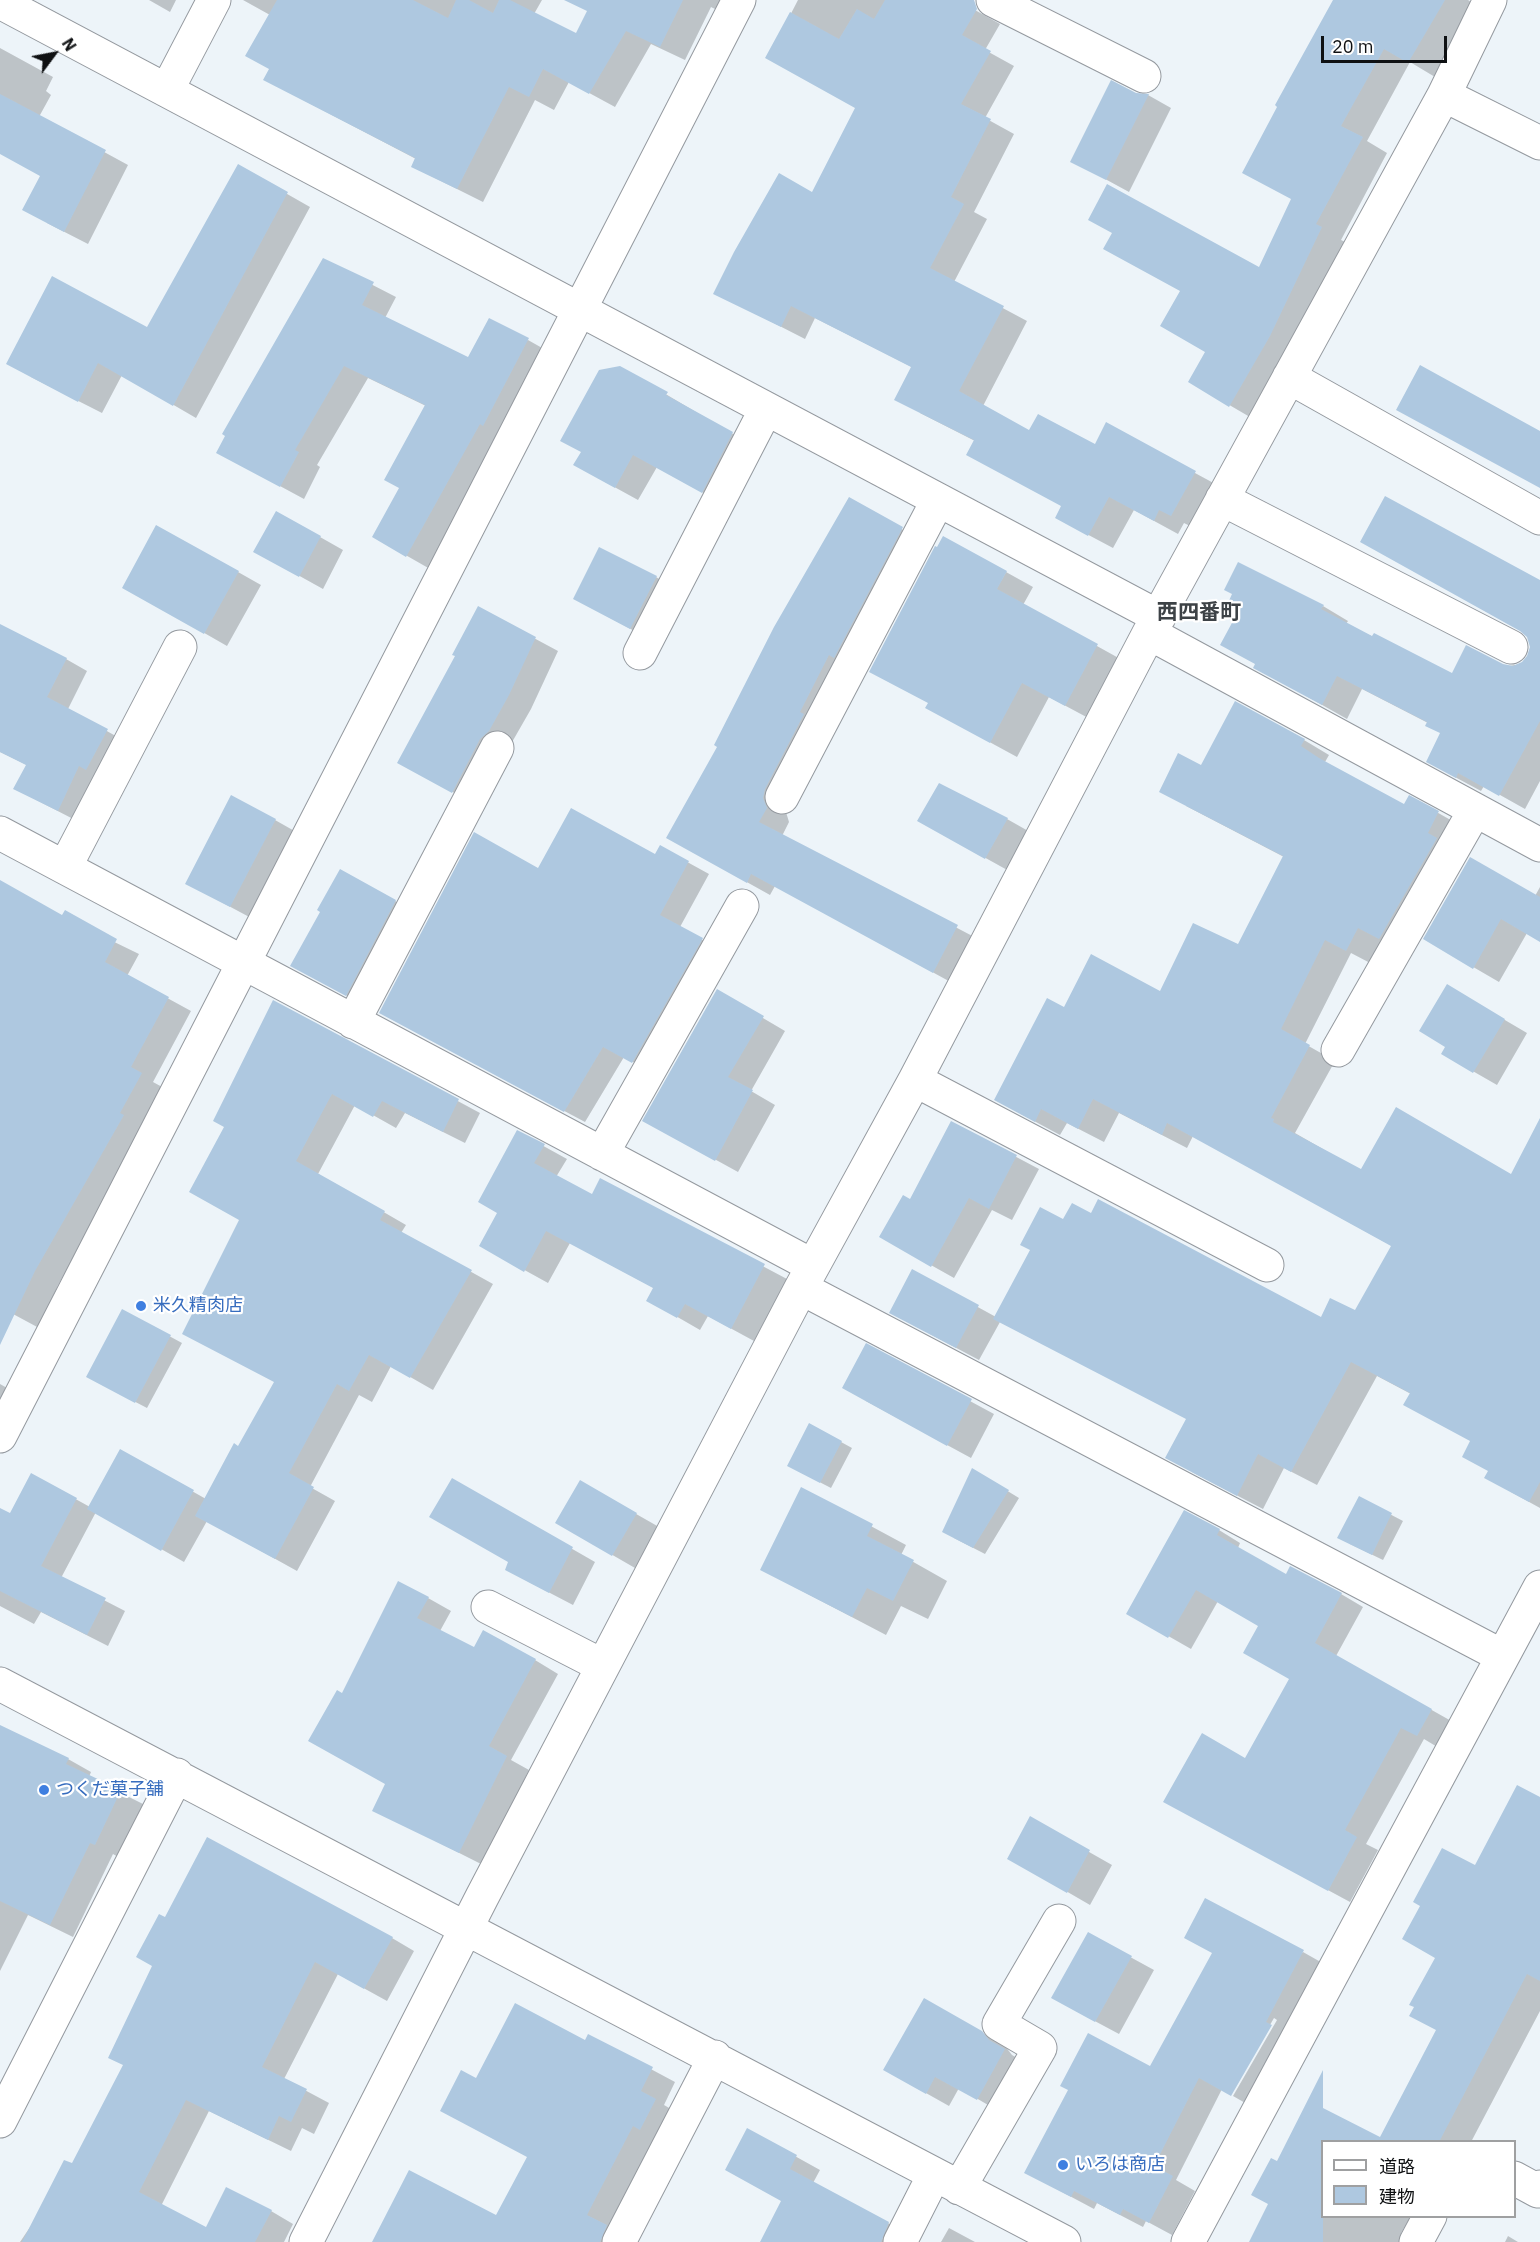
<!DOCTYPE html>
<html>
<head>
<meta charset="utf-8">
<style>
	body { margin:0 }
	#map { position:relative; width:1540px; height:2242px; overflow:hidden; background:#edf4f9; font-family:"IBM Plex Sans","Noto Sans JP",sans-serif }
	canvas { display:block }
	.legend { position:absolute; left:1321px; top:2140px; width:195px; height:78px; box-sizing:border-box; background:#fff; border:2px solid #9fa0a1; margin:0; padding:8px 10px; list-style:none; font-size:18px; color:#0f1113 }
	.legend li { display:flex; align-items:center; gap:12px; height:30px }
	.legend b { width:30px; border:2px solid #9fa0a1 }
	.north { position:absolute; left:24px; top:24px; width:60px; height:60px; -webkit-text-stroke:4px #fff; paint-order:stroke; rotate:58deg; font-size:16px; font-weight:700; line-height:24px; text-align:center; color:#0f1113 }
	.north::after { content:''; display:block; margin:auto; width:21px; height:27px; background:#0f1113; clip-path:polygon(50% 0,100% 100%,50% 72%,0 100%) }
	.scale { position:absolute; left:1321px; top:36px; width:126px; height:27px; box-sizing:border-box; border:3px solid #0f1113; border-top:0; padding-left:8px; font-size:18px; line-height:21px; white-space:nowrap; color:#0f1113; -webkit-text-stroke:4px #fff; paint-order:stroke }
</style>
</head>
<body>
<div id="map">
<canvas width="1540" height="2242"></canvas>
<ul class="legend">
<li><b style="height:8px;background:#fff"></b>道路</li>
<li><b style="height:16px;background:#aec8e0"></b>建物</li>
</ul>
<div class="north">N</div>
<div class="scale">20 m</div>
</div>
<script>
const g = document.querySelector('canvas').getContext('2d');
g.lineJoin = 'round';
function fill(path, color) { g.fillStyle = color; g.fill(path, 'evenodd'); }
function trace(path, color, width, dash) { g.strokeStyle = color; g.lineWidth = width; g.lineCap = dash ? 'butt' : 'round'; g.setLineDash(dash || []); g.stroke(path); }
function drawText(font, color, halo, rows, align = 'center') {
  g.font = font + ' "IBM Plex Sans","Noto Sans JP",sans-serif'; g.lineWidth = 4.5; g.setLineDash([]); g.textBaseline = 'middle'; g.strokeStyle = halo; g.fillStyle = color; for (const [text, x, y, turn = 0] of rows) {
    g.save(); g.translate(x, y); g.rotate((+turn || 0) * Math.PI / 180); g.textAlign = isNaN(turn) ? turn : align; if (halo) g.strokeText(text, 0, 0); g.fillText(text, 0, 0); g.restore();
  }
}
fill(new Path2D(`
	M149,0H176L170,12Z
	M243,0H542L534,14L577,35L594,0H729L723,13L711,7L685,60L651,44L615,107L569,82L554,110L535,100L483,202L413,167L416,159L265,80L270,69V15Z
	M798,0H957L1000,24L985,50L1014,66L985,118L1014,134L974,212L987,219L954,282L1027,321L983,406L1030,432L1095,446L1195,473L1219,486L1196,529L1184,523L1178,534L1134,510L1113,548L1081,531L1063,507L975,441L920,413L912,367L815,318L805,339L715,293L812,194L857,108L768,58Z
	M1348,0H1468L1476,5L1435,77L1410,62L1367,141L1387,153L1341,240L1347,243L1255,420L1190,382L1259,269L1293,199Z
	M0,48L53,77L46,91L51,95L29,135L0,118Z
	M1135,94L1148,95L1171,108L1129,192L1072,161Z
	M51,123L128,165L88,244L47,223L42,176Z
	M238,166L310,207L196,418L122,375L102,413L31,377L148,329Z
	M324,260L396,297L385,318L469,359L528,340L551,353L430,569L374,537L401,488L426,406L368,378L317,465L320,467L304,499L241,465Z
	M620,367L755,447L725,505L657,467L638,500L598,478Z
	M849,499L924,542L786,812L789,822L782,836L980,940L956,985L775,886L770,895L691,851L719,746Z
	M320,537L343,550L323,589L278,564Z
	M238,572L261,585L227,646L124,587Z
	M1006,572L1033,587L1023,605L1124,661L1092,720L1049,697L1017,757L927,708Z
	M656,577L679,591L653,641L575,599Z
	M1540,582V781L1525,809L1484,786L1481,791L1453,776L1442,733L1428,723L1362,689L1347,719L1255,667L1323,606L1348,621L1346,624L1453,675L1521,664L1529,657Z
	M478,608L558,651L531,709L476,805L422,775L457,656Z
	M66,659L87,671L68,709L128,743L79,822L15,789L27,765L0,752V664Z
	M1304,740L1329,755L1325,762L1405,806L1410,797L1463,827L1372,964L1351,953L1305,1044L1335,1061L1295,1133L1361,1171L1540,1175V1508L1511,1492L1490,1471L1472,1441L1411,1394L1377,1376L1317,1485L1284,1468L1263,1509L1192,1472L1188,1419L1000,1322L979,1360L913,1325L912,1271L996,1317L1064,1221L1321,1319L1356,1312L1392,1246L1193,1136L1187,1148L1119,1113L1104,1142L1067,1123L1060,1135L1021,1114L1064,1009L1160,993L1238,946L1284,857L1186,806L1202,767Z
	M1007,819L1030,832L1009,871L919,821Z
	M275,820L298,833L253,919L210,896Z
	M660,847L709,874L680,927L722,951L653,1073L624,1057L585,1122L401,1024L539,870L655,856Z
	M0,882L63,917L139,954L127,976L191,1011L153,1082L164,1088L147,1129L58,1285L39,1328L0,1307Z
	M1540,887V941L1527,933L1499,982L1425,939L1535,896Z
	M395,901L415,912L366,1006L312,977Z
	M1447,986L1527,1033L1497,1085L1443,1054L1448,1046Z
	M717,991L785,1031L751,1091L775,1105L738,1172L667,1133Z
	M274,1002L480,1113L465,1143L405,1113L396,1128L355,1105L318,1174L406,1225L401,1233L493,1284L433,1390L391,1366L372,1402L359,1395L310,1487L335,1501L297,1571L207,1521L184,1562L96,1512L61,1578L125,1611L108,1646L41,1612L34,1624L0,1606V1533L32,1475L90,1507L121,1451L206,1499L239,1448L275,1382L241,1219L226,1127Z
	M952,1123L1039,1169L1012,1220L992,1210L954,1278L881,1237L910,1201Z
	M518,1132L567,1159L556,1177L592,1196L600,1180L787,1279L754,1341L708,1316L700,1330L648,1300L654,1288L570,1243L548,1283L481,1246L499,1212Z
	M123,1311L182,1343L147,1408L99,1383Z
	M866,1345L994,1414L971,1458L866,1401Z
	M0,1384L16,1393L0,1422Z
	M810,1425L852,1448L831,1488L800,1472Z
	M973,1470L1019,1498L985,1554L954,1538Z
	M452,1480L595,1562L573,1605L529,1582L510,1562Z
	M580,1482L659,1527L635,1568L557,1523Z
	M802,1489L906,1545L901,1555L947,1581L928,1619L901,1606L886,1635L762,1570Z
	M1359,1498L1403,1521L1383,1560L1350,1544Z
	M1219,1530L1240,1543L1238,1548L1287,1576L1341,1594L1363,1607L1336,1656L1453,1722L1439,1748L1424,1739L1366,1844L1378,1850L1350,1902L1187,1814L1246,1760L1291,1678L1260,1625L1218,1601L1191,1649L1128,1613Z
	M428,1598L451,1611L440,1631L475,1649L535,1660L558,1674L511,1760L529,1770L483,1865L374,1810L387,1784L343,1695Z
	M0,1727L68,1759L91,1772L89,1777L143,1804L118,1857L113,1854L73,1937L28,1915L0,1971Z
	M1540,1799V2011L1471,2142H1322V2216H1411L1401,2233L1407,2236L1404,2242H1251L1270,2204L1277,2163L1308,2103L1380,2139L1437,2030V1957L1475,1867Z
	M1031,1819L1112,1865L1090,1905L1009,1858Z
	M166,1919L392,1938L414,1951L387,2001L338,1974L284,2079L329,2103L314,2134L302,2128L291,2151L209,2111L161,2206L206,2229L271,2211L293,2224L284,2242H20L72,2165L124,2066Z
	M1088,1934L1154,1970L1119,2034L1076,2011Z
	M1303,1952L1326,1965L1254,2108L1233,2096L1277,2020L1274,2018L1230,2094L1222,2089L1176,2180L1195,2191L1172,2235L1146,2221L1143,2227L1097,2203L1094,2209L1049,2185L1150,2068Z
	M924,2000L1005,2046L1012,2055L1027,2064L1000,2112L959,2088L949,2106L885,2070Z
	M589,2036L675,2082L664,2105L678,2113L613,2242H373L497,2217L528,2157L477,2080L586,2042Z
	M748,2130L820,2170L813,2183L912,2236L910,2242H762L783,2201Z
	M949,2228L975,2242H941Z
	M1508,2236L1518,2242H1505Z`), '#0003');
fill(new Path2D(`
	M277,0H413L448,18L456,0H469L493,13L499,0H510L576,33L587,11L564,0H683L660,47L626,31L589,94L543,69L529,97L509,87L457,189L411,167L415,158L263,80L269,69L245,56Z
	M885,0H974L977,9L962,35L991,51L961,104L991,119L951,197L964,204L930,268L1004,306L959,391L1029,430L1038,414L1095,444L1106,422L1196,471L1171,516L1159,510L1154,521L1109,497L1088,536L1055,518L1061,506L966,455L974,440L894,400L911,367L791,306L781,327L713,294L734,252L779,173L812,192L855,108L765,58L790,12L839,39L857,9L874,19Z
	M1333,0H1445L1408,63L1384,49L1341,126L1363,137L1316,224L1322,227L1270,336L1229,407L1188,382L1205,352L1160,326L1180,291L1103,249L1112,233L1088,220L1107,184L1259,267L1291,199L1242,173L1277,107L1275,105Z
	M1111,80L1136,93L1149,94L1106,180L1070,162Z
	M0,94L106,150L64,232L22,210L40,176L0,154Z
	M238,164L288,192L173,406L98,363L78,402L6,364L52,276L147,327Z
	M323,258L374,282L362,305L468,357L489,318L529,338L483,426L480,424L406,557L372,537L399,488L384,480L425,405L344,366L295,450L299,452L280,487L216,453L225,436L222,434Z
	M1420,365L1540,431V488L1396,410Z
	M620,366L668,392L666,395L733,432L702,493L633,455L615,488L573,465L581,452L560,441L599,370Z
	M1385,496L1540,580V721L1499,796L1458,773L1456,778L1426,762L1440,733L1425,726L1427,722L1337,676L1322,705L1253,668L1255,664L1220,645L1233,621L1222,616L1232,594L1224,590L1238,562L1324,605L1321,609L1372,636L1374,633L1452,673L1466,645L1503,664L1513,666L1522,662L1527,656L1530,647L1527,637L1520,631L1360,542Z
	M849,497L903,527L834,658L829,655L800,712L804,714L765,789L763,798L767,808L759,822L958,925L933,973L751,874L747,883L666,838L717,747L714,745L774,627Z
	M276,511L321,536L299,577L253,552Z
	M156,525L239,571L204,634L122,588Z
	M943,536L1007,571L997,589L1098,644L1065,706L1022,683L990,743L925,708L928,703L869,672L935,546L937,547Z
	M599,547L657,576L630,629L573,599Z
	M478,606L536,637L509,695L489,731L480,739L452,793L397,763L455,656L452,655Z
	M0,624L67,658L47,697L108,729L86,770L79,766L58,811L13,789L26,765L0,752Z
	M1235,701L1305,739L1301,746L1319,758L1404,804L1409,795L1439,811L1428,833L1437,838L1379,939L1358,928L1346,951L1325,940L1281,1029L1310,1045L1271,1118L1274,1119L1273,1122L1361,1169L1396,1107L1511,1174L1540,1118V1482L1529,1502L1484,1478L1488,1471L1462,1457L1470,1441L1403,1405L1410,1393L1351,1362L1291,1472L1258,1454L1237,1496L1165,1458L1186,1419L993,1319L1030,1250L1020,1245L1040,1207L1063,1219L1072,1203L1091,1213L1098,1199L1321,1317L1330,1298L1355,1310L1391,1246L1167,1123L1162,1135L1093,1099L1078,1129L1041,1109L1035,1122L994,1100L1047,998L1064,1007L1091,954L1160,991L1193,923L1238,944L1283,856L1159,792L1178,753L1201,765Z
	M939,783L1008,818L985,859L917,821Z
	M231,795L276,819L230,907L185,884Z
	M571,808L655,854L660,845L689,861L660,915L703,938L632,1063L603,1047L564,1112L379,1013L474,832L538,868Z
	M1470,857L1540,897V942L1501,919L1473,969L1423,939Z
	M340,869L396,900L346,996L290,966L320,912L317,910Z
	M0,880L62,915L65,910L117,939L105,962L169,997L131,1067L142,1073L120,1113L124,1115L35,1271L0,1345Z
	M1447,984L1505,1019L1473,1073L1441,1054L1445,1047L1419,1031Z
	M717,989L764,1016L728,1077L753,1090L715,1161L642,1121Z
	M273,1000L459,1099L443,1132L382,1101L373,1117L332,1094L296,1161L385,1211L380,1220L472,1270L410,1378L369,1355L349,1391L337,1384L289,1473L314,1487L275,1559L195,1516L234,1443L238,1446L274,1382L182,1334L239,1220L189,1192L224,1127L213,1121Z
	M951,1121L1017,1155L989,1209L969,1198L931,1267L879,1237L903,1195L910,1199Z
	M517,1130L545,1144L534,1163L592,1194L600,1178L765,1264L731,1329L685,1304L677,1318L646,1301L653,1288L546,1231L524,1272L479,1246L497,1213L478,1202Z
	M912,1269L979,1305L956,1348L889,1313Z
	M122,1309L171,1335L135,1403L86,1377Z
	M866,1343L972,1399L947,1446L842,1388Z
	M809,1423L842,1441L820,1483L787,1466Z
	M120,1449L194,1490L161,1551L87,1509Z
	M972,1468L1009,1490L973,1548L942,1532Z
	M31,1473L77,1498L41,1566L106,1598L87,1635L0,1591V1508L10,1513Z
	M452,1478L573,1547L549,1593L505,1570L508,1562L429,1517Z
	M580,1480L637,1513L612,1556L555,1523Z
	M801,1487L873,1524L867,1536L914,1560L893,1601L867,1588L852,1617L760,1570Z
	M1359,1496L1392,1513L1372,1555L1337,1538Z
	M1184,1510L1220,1529L1217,1535L1286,1574L1290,1566L1342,1593L1315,1643L1432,1709L1417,1736L1401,1728L1345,1830L1357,1837L1328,1891L1163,1802L1202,1733L1245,1758L1289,1679L1243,1653L1258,1626L1196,1590L1168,1638L1126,1614Z
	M398,1581L429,1597L417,1618L474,1647L483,1630L536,1659L489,1746L507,1756L459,1853L372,1811L385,1784L308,1741L337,1690L342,1693Z
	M0,1725L69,1758L66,1764L121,1790L95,1845L90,1843L50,1925L0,1901Z
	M1517,1785L1540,1797V1981L1527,1974L1439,2142H1323V2242H1249L1268,2204L1251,2195L1271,2158L1277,2161L1323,2070V2108L1380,2137L1436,2030L1409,2016L1414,2007L1409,2005L1435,1958L1402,1939L1420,1906L1413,1902L1442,1848L1475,1865Z
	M1030,1816L1090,1850L1067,1893L1007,1859Z
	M207,1837L393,1937L364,1989L315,1962L262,2067L307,2089L291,2122L279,2116L268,2140L186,2100L139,2192L206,2227L226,2187L272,2210L255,2242H22L64,2160L72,2163L123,2065L108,2058L152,1966L136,1957L159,1914L165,1917Z
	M1205,1898L1304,1950L1266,2022L1272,2025L1231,2096L1199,2078L1154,2166L1173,2176L1149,2223L1123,2209L1120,2215L1074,2191L1071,2197L1024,2173L1068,2090L1060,2086L1088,2033L1150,2066L1212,1953L1184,1938Z
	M1088,1932L1132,1956L1095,2022L1051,1998Z
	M924,1998L982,2031L989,2040L1005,2049L977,2100L935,2077L926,2094L883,2070Z
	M515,2003L585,2040L588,2034L653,2067L641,2091L656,2099L640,2130L633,2126L587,2215L607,2225L600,2242H372L409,2170L496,2215L527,2157L440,2111L461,2070L476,2078Z
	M747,2128L797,2155L790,2169L889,2222L881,2242H760L781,2201L725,2170Z`), '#aec8e0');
const minor = new Path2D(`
	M993,0L1144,76
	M0,2L1159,617
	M167,90L214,0
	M1444,95L1540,143
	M1289,377L1540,518
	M1222,499L1511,647
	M1149,633L1540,845
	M640,653L766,409
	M782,797L938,500
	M0,833L813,1266
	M65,867L180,647
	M353,1022L497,748
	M1338,1050L1475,810
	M915,1080L1267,1265
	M602,1154L742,906
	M801,1288L1502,1656
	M0,1436L739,0
	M488,1607L603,1666
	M0,1684L1064,2242
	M0,2121L177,1775
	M1514,2178L1538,2191L1540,2187
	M959,2188L1040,2048L999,2024L1059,1921
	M306,2242L482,1897L801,1288L915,1080L1149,633L1444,95L1490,0
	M619,2242L715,2057
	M900,2242L934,2175
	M1188,2242L1540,1587
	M1416,2242L1430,2216`);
trace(minor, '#94999f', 35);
trace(minor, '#fff', 33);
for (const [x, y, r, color] of [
	[141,1306,6,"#3f7fe0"],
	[44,1790,6,"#3f7fe0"],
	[1063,2165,6,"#3f7fe0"]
]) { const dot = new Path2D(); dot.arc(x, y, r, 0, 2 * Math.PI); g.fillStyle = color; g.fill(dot); trace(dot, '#fff', 2); }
drawText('18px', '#366cbe', '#fff', [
	["米久精肉店",153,1306],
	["つくだ菓子舗",56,1790],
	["いろは商店",1075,2165]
], 'left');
drawText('bold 21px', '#3d4246', '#fff', [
	["西四番町",1199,613]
]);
</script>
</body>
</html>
